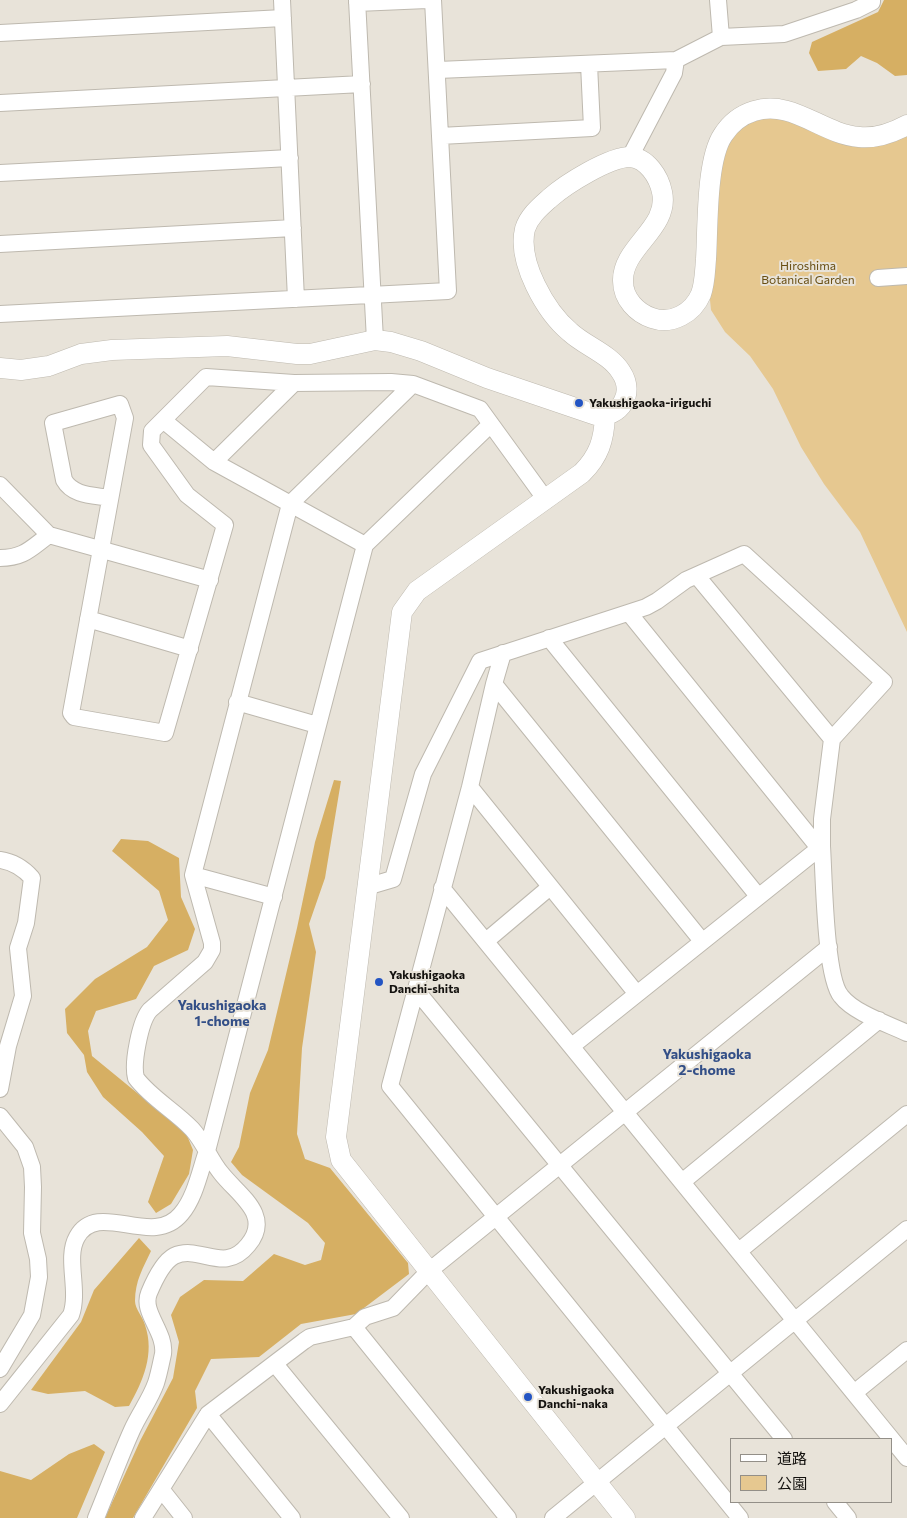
<!DOCTYPE html>
<html>
<head>
<meta charset="utf-8">
<style>
	body { margin:0 }
	#map { position:relative; width:907px; height:1518px; overflow:hidden; background:#e8e3d9; font-family:Commissioner,"Noto Sans JP",sans-serif }
	canvas { display:block }
	.legend { position:absolute; left:730px; top:1438px; width:162px; height:65px; box-sizing:border-box; background:#e8e3d9; border:1px solid #938f88; margin:0; padding:6px 9px; list-style:none; font-size:15px; color:#14120f }
	.legend li { display:flex; align-items:center; gap:10px; height:25px }
	.legend b { width:25px; border:1px solid #938f88 }
</style>
</head>
<body>
<div id="map">
<canvas width="907" height="1518"></canvas>
<ul class="legend">
<li><b style="height:6px;background:#fff"></b>道路</li>
<li><b style="height:14px;background:#e6c890"></b>公園</li>
</ul>
</div>
<script>
const g = document.querySelector('canvas').getContext('2d');
g.lineJoin = 'round';
function fill(path, color) { g.fillStyle = color; g.fill(path, 'evenodd'); }
function trace(path, color, width, dash) { g.strokeStyle = color; g.lineWidth = width; g.lineCap = dash ? 'butt' : 'round'; g.setLineDash(dash || []); g.stroke(path); }
function drawText(font, color, halo, rows, align = 'center') {
  g.font = font + ' Commissioner,sans-serif'; g.lineWidth = 4; g.setLineDash([]); g.textBaseline = 'middle'; g.strokeStyle = halo; g.fillStyle = color; for (const [text, x, y, turn = 0] of rows) {
    g.save(); g.translate(x, y); g.rotate((+turn || 0) * Math.PI / 180); g.textAlign = isNaN(turn) ? turn : align; if (halo) g.strokeText(text, 0, 0); g.fillText(text, 0, 0); g.restore();
  }
}
fill(new Path2D(`
	M764,113L907,135V632L860,532L824,484L801,447L773,389L750,356L725,332L711,310L708,280L716,168L736,127Z`), '#e6c890');
fill(new Path2D(`
	M884,0H907V75L895,76L877,63L861,56L846,69L818,71L809,53L812,42L878,12Z
	M334,780L341,781L325,878L309,924L316,952L302,1048L297,1134L305,1159L330,1168L408,1263L409,1274L356,1314L301,1324L259,1357L211,1359L195,1391L197,1408L133,1518H105L140,1441L173,1378L179,1342L171,1315L180,1297L204,1280L243,1281L274,1254L305,1265L321,1260L325,1243L308,1223L242,1175L231,1162L239,1147L250,1093L268,1050L297,928L315,842Z
	M121,839L148,841L179,858L181,897L195,929L188,950L154,966L136,999L96,1011L88,1031L92,1056L186,1133L193,1150L189,1174L171,1204L156,1213L148,1202L164,1156L142,1132L103,1097L87,1072L84,1055L67,1033L65,1009L95,979L147,947L168,920L159,891L112,851Z
	M139,1238L151,1251C143,1268 135,1281 135,1301C135,1309 143,1317 145,1325C155,1354 143,1381 129,1406L115,1407L85,1391L48,1394L31,1390L81,1322L94,1290Z
	M94,1444L105,1452L77,1518H0V1471L31,1480L69,1454Z`), '#d6af63');
const minor = new Path2D(`
	M282,0L296,299
	M357,0L375,340
	M718,0L721,37
	M357,3L427,0
	M0,33L283,18
	M438,70L676,60L721,37L784,34L856,10L872,2V0
	M0,103L362,84
	M440,136L592,128L589,64
	M630,157L674,73L676,60
	M0,173L290,158
	M0,244L293,228
	M878,278L907,276
	M0,314L448,291L433,0
	M163,420L214,462L365,545L491,424
	M214,462L294,383
	M0,485L49,535L210,580
	M110,498C93,495 73,496 64,480L53,423L120,404L125,418L71,713L74,717L165,733L225,525L187,495L151,445L152,431L206,377L294,383L391,382L413,384L480,409L546,500
	M0,558C24,558 31,548 49,535
	M697,576L832,739
	M629,613L819,848
	M88,619L190,649
	M549,638L758,896
	M503,653L494,684L470,787L390,1086L740,1518
	M494,684L702,941
	M237,702L317,725
	M470,787L637,994
	M822,846C824,876 825,977 841,996C854,1013 888,1024 907,1033
	M0,860C14,862 23,868 32,878L26,923L18,948L23,996L8,1046L0,1089
	M193,875L274,897
	M366,887L393,879L423,774L480,661L646,607L657,601L686,580L744,554L884,682L832,739L822,819V846L572,1046
	M442,888L907,1458
	M486,941L550,887
	M416,990L784,1439
	M0,1116L25,1147L32,1167L33,1187L32,1233L38,1259L39,1277L32,1315L0,1369
	M682,1182L879,1020
	M739,1251L907,1114
	M354,1327L508,1518
	M275,1364L401,1518
	M854,1393L907,1350
	M0,1404L71,1315C80,1290 65,1258 77,1237C98,1199 152,1249 181,1214C195,1198 200,1171 207,1151L365,545
	M208,1414L292,1518
	M161,1489L184,1518
	M835,1502L848,1518
	M96,1518C108,1489 119,1459 132,1430C139,1414 150,1400 156,1383C159,1374 161,1363 163,1354C166,1332 141,1312 149,1293C154,1281 163,1262 174,1256C200,1244 224,1275 248,1245C273,1215 238,1195 221,1173C210,1160 204,1142 192,1129C175,1111 151,1098 136,1078C132,1064 140,1021 150,1010L205,962L212,950V943L193,875L290,504L413,384
	M143,1518L208,1414L304,1341L310,1337L354,1327L365,1317L393,1308L429,1271L829,947
	M553,1518L907,1229`);
const tertiary = new Path2D(`
	M0,368L21,370L49,366L81,354L112,350L227,346L297,354H310L375,340L391,342L421,351L487,378L596,415C621,418 635,393 621,372C610,354 585,346 570,332C546,312 517,262 525,229C529,216 540,207 550,198C566,184 609,157 630,157C647,158 659,177 662,192C670,228 622,247 623,281C623,299 637,313 652,318C672,325 693,313 701,294C705,283 705,270 706,259C708,227 706,160 723,135C730,124 741,115 754,111C792,99 822,134 859,137C876,139 892,133 907,125
	M605,416C604,440 599,456 582,473L417,591L402,612L336,1137L341,1160L625,1518`);
trace(minor, '#beb9af', 18);
trace(tertiary, '#beb9af', 21);
trace(minor, '#fff', 16);
trace(tertiary, '#fff', 20);
for (const [x, y, r, color] of [
	[579,403,5,"#2455c3"],
	[379,982,5,"#2455c3"],
	[528,1397,5,"#2455c3"]
]) { const dot = new Path2D(); dot.arc(x, y, r, 0, 2 * Math.PI); g.fillStyle = color; g.fill(dot); trace(dot, '#e8e3d9', 2); }
drawText('12px', '#684e12', '#e8e3d9', [
	["Hiroshima",808,266],
	["Botanical Garden",808,280]
]);
drawText('bold 12px', '#14120f', '#e8e3d9', [
	["Yakushigaoka-iriguchi",589,403],
	["Yakushigaoka",389,975],
	["Danchi-shita",389,989],
	["Yakushigaoka",538,1390],
	["Danchi-naka",538,1404]
], 'left');
drawText('bold 14px', '#334f87', '#e8e3d9', [
	["Yakushigaoka",222,1005],
	["1-chome",222,1021],
	["Yakushigaoka",707,1054],
	["2-chome",707,1070]
]);
</script>
</body>
</html>
